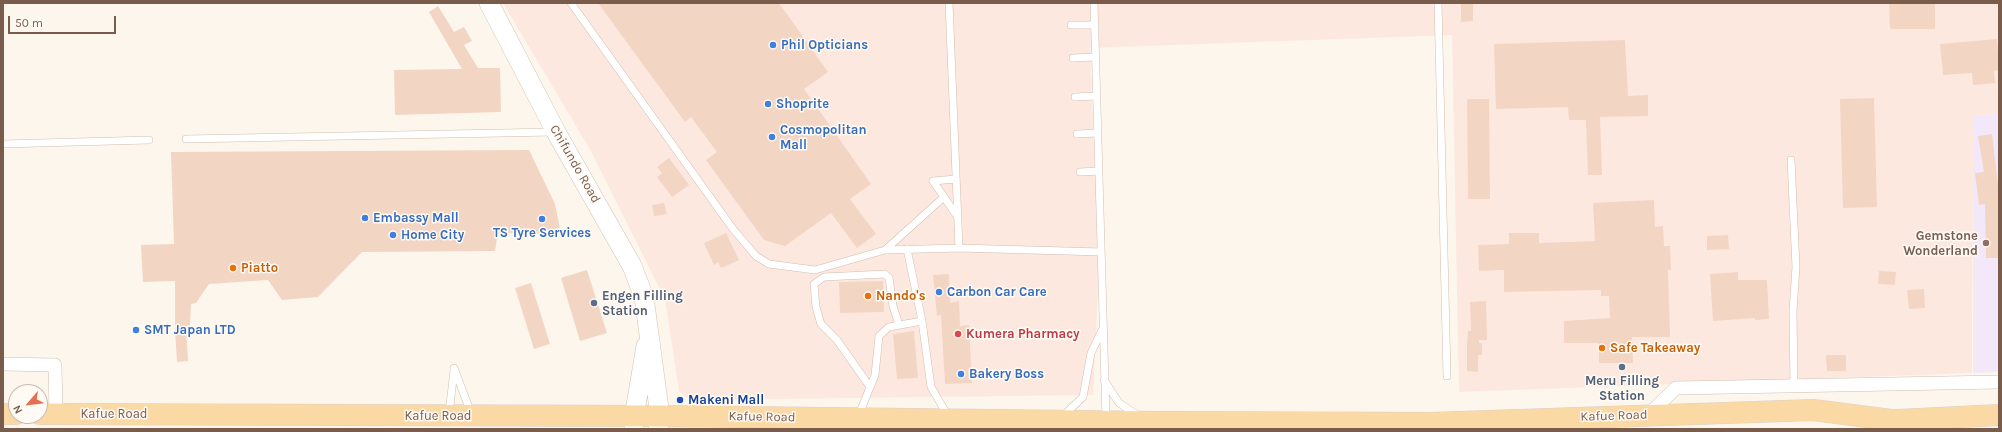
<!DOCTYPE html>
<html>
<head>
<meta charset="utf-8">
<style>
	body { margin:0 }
	#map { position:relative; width:2002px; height:432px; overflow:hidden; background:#fdf6ec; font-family:Karla,sans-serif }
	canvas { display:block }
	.frame { position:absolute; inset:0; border:4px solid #7a5c4d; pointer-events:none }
	.north { position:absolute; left:8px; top:384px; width:40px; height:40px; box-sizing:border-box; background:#fffaf3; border:1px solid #cabbb1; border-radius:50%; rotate:242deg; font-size:11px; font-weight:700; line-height:16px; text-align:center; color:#7a5c4d }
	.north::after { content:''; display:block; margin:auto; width:14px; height:18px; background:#e76f51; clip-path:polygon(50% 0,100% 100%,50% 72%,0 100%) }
	.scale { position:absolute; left:8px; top:16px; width:108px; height:18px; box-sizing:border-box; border:2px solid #7a5c4d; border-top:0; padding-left:5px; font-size:12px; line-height:14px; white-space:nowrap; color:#7a5c4d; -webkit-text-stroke:3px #fffaf3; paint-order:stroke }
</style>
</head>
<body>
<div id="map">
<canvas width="2002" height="432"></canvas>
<div class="frame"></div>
<div class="north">N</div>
<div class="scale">50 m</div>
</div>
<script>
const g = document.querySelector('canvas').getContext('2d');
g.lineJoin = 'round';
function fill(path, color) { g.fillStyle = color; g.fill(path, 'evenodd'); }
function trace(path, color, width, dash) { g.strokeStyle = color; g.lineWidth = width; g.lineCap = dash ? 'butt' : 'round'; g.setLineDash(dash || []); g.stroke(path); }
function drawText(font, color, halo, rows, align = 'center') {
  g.font = font + ' Karla,sans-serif'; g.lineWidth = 3; g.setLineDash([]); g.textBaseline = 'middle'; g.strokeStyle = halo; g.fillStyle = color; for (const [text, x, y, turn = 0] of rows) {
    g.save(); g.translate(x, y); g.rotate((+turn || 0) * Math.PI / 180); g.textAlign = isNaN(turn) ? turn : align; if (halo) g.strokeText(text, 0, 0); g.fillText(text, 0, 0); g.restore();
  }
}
fill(new Path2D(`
	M503,3H1999V114L1973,115L1972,373L1459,392L1452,35L1090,48L1099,270L1093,395L689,400L679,391L665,299L592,153Z`), '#fde8e0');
fill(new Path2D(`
	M1999,114V372L1973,373V115Z`), '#f3e8fa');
fill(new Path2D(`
	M598,3H779L828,72L804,89L871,184L850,199L876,234L857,248L831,213L785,246L764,240L706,160L717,152L691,117L685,122Z
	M1461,3H1473V21L1461,22Z
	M1889,3H1935V29H1890Z
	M438,6L454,32L464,27L472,41L464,45L478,68H500L501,112L395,115L394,70L462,69L429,12Z
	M1997,39L1999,70L1994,71L1995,83L1973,85L1972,73L1943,75L1940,44Z
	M1625,40L1628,96L1648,95V116L1600,117L1602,175H1588L1586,120H1569L1568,107L1496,109L1494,44Z
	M1874,98L1877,207L1843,208L1840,99Z
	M1467,99H1489L1490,199H1468Z
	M1992,134L1999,194V258H1986L1985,204L1979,205L1975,173L1984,172L1978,136Z
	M529,150L555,204L561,234L498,233L495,251L362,252L318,297L282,300L268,280L209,284L196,303L191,304L190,326H186L188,361L177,362L175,330V281L143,282L141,245L174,244L171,152Z
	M669,158L689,185L672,197L657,177L662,173L657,167Z
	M1654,200L1655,227L1663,226L1664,246H1670L1671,270H1668L1670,337H1632L1633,363H1599V343H1564V321L1610,318L1609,296H1601V290L1504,292V270L1479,271L1478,245L1509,244V233H1539V243L1595,241L1593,203Z
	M664,203L667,214L654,216L652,205Z
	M726,233L739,260L721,268L718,262L714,265L704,243Z
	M1728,235L1729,249L1707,250V236Z
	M587,270L607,333L580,341L561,278Z
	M1879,271L1896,272L1895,285L1878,284Z
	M1738,272V280H1767L1769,319L1755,320V318L1713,321L1710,274Z
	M949,274L950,303L959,301L960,326L969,325L972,383L945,384L941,315L937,316L933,275Z
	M883,281L884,312L840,313L839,282Z
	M531,283L550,344L534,349L515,288Z
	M1924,289L1925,308L1909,309L1907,290Z
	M1486,301L1487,340H1479V343H1482V355H1478V372L1467,371V343L1468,331H1471L1470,302Z
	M914,331L918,378L897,379L893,334Z
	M1826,355H1846V371H1827Z`), '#f3d5c3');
const lane = new Path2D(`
	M571,3L733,229L756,256L769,264L815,270L885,250L944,197
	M949,3L959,248
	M1094,3L1106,419
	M1438,3L1447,376
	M1071,25H1094
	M1073,58L1095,57
	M1075,97L1096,96
	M1077,134L1098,133
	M186,139L554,132
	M3,144L149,140
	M1791,160L1796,267L1793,311L1794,386
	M1080,172L1099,171
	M933,181L957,216
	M933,181L956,179
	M907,249L922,321
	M885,250L959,248L1101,252
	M454,368L471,413
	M1104,380L1119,403L1139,416
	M870,387L837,340L821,324L816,307L814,284L824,277L885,274L889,278L893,306L899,325
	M449,414L454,370
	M1060,415L1065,414L1083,397L1091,353L1103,328
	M858,417L875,375L879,336L889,327L922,321L931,387L948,416`);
const street = new Path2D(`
	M3,364L55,365L56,414
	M1648,415L1676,388L1999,382`);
const secondary = new Path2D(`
	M489,3L556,132L632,266L644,297L660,416L658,429
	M634,429V417L646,346`);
const primary = new Path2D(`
	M3,414H16
	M40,414L660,416L1159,422L1431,423L1813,410L1891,420
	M1878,421L1999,415`);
trace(lane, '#d1beb0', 8);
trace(street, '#d1beb0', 14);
trace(secondary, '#d6c0b0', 20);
trace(primary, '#dad1cd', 22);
trace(lane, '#fff', 7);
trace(street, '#fff', 13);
trace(secondary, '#fff', 19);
trace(primary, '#fbd9a5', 21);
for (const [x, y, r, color] of [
	[773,45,4,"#3f7fe0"],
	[768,104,4,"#3f7fe0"],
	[772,137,4,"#3f7fe0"],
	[365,218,4,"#3f7fe0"],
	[542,219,4,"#3f7fe0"],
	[393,235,4,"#3f7fe0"],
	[1986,243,4,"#8d6e63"],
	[233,268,4,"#e8710a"],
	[939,292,4,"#3f7fe0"],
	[868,296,4,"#e8710a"],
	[594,303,4,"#5c6f8a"],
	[136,330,4,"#3f7fe0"],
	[958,334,4,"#e0444e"],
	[1602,348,4,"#e8710a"],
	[1622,367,4,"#5c6f8a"],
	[961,374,4,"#3f7fe0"],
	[680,400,4,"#1a4fb4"]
]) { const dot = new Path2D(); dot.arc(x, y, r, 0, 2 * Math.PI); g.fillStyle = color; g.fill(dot); trace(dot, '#fffaf3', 1.5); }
drawText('bold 13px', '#366cbe', '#fffaf3', [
	["Phil Opticians",781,45],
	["Shoprite",776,104],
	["Cosmopolitan",780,130],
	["Mall",780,145],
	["Embassy Mall",373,218],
	["TS Tyre Services",542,233,"center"],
	["Home City",401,235],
	["Carbon Car Care",947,292],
	["SMT Japan LTD",144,330],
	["Bakery Boss",969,374]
], 'left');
drawText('13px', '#7a5c4d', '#fffaf3', [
	["Chifundo Road",575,164,60],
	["Kafue Road",114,414],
	["Kafue Road",438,416],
	["Kafue Road",1614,416,-2],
	["Kafue Road",762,417,1]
]);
drawText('bold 13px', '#785e54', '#fffaf3', [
	["Gemstone",1978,236],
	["Wonderland",1978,251]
], 'right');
drawText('bold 13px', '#c56008', '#fffaf3', [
	["Piatto",241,268],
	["Nando's",876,296],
	["Safe Takeaway",1610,348]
], 'left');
drawText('bold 13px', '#4e5e75', '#fffaf3', [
	["Engen Filling",602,296],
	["Station",602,311],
	["Meru Filling",1622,381,"center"],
	["Station",1622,396,"center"]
], 'left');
drawText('bold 13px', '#be3a42', '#fffaf3', [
	["Kumera Pharmacy",966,334]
], 'left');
drawText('bold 13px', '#164399', '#fffaf3', [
	["Makeni Mall",688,400]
], 'left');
</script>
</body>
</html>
